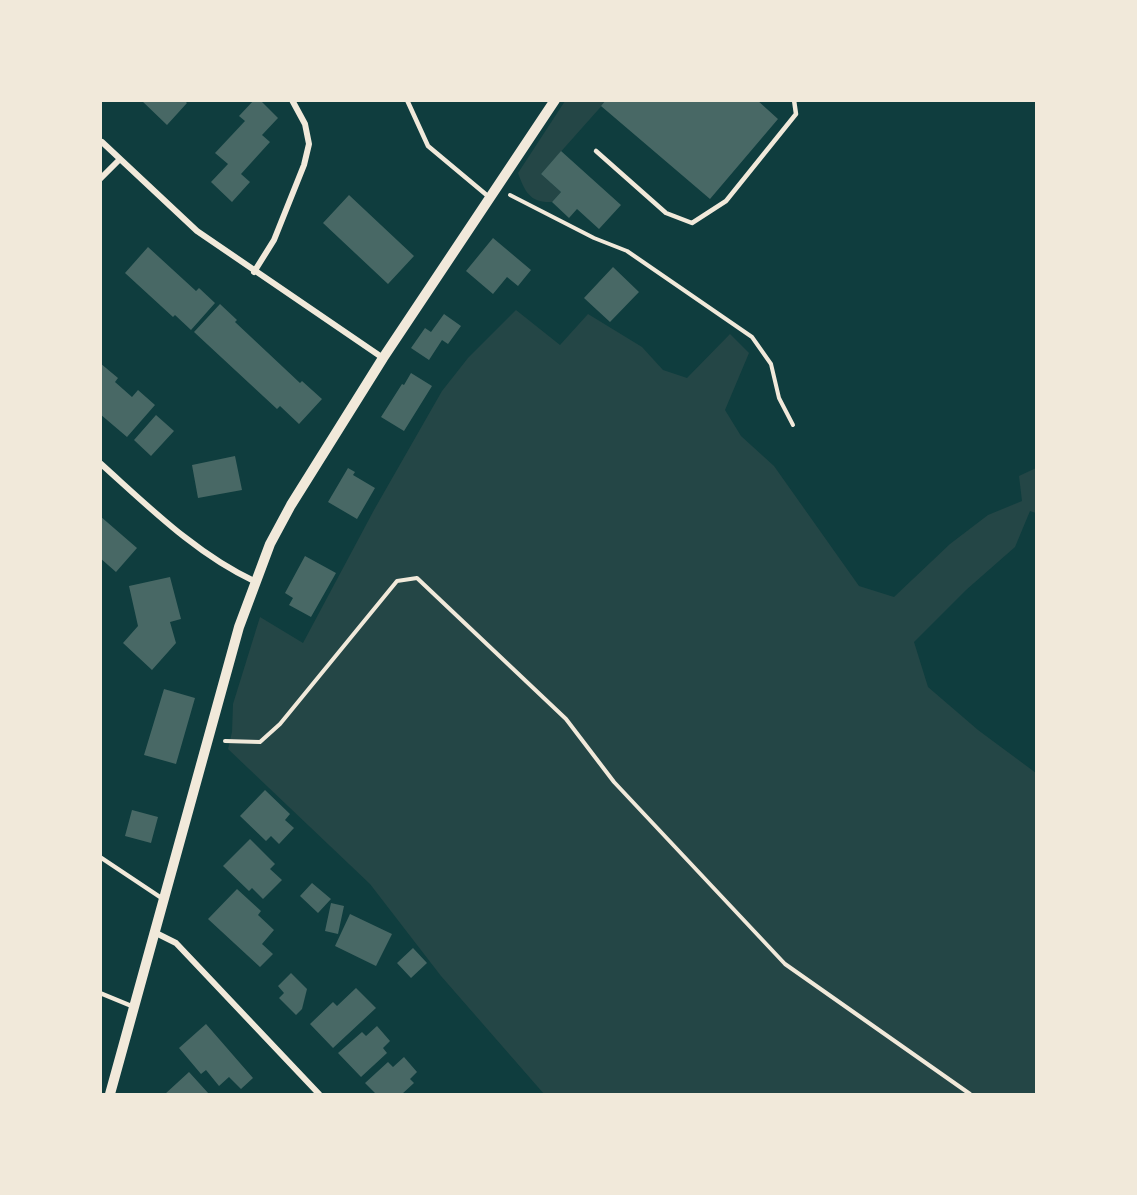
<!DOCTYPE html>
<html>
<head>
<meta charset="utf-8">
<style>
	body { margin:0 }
	#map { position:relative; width:1137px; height:1195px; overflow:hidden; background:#0f3d3e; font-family:"DejaVu Sans",sans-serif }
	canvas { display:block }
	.frame { position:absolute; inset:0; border:102px solid #f1e9da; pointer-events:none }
</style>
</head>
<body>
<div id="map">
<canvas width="1137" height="1195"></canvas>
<div class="frame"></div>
</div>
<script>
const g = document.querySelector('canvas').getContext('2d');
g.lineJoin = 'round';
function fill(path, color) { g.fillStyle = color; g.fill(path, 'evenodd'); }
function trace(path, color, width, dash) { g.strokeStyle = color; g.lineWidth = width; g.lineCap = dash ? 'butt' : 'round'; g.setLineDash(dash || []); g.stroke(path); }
fill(new Path2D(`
	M565,101H606L541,174L561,192L552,202C530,203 525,192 518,173Z
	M516,310L560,345L588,314L642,347L663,370L687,378L730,334L749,353L725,410L741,436L774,466L859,586L894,597L950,544L988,515L1022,501L1019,476L1036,468V513L1030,511L1015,547L966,590L914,642L928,687L978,730L1036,773V1094H544L441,976L370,884L228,749L232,732L233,704L260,617L303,643L374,510L442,391L468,358Z`), '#244646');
fill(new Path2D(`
	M141,100H184L187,103L167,125Z
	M254,100H260L278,118L262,135L270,142L241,174L250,182L232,202L211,182L228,164L215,153L245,121L239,116Z
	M606,100H757L778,119L710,199L601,106Z
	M561,151L621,205L599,229L577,209L569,218L552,202L561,192L541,174Z
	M349,195L414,256L388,284L323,223Z
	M493,238L531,270L518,286L507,277L493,294L466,271Z
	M148,247L196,291L199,288L215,303L191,330L175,315L173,317L125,273Z
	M613,267L639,292L610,322L584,298Z
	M220,304L237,320L235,322L300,383L302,381L322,399L299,424L280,406L277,409L194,332Z
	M444,314L461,326L448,344L442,340L429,360L411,348L425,328L431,332Z
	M100,363L118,378L115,382L132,397L138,390L155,405L127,437L100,414Z
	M411,373L432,386L404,431L381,417L402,384L404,385Z
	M156,415L174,431L151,456L134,440Z
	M235,456L242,490L198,498L192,465Z
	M348,468L355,472L353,475L375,488L357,519L328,502Z
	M100,516L137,548L116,572L100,558Z
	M305,556L336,573L311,617L289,605L293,598L285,593Z
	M170,577L181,619L170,622L176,643L152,670L123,643L138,626L129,586Z
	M164,689L195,698L176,764L144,755Z
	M265,790L290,814L285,820L294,828L279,844L271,836L266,841L240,816Z
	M132,810L158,817L151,843L125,836Z
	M250,839L275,864L270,869L282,880L263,899L252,888L249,891L223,866Z
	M312,883L331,899L318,913L300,896Z
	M237,889L261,911L258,915L274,930L262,944L273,954L260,967L208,919Z
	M331,903L344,906L338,934L325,931Z
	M350,914L392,934L376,966L335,946Z
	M413,948L427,963L411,978L397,963Z
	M291,973L307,989L302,1009L296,1015L279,998L284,993L278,986Z
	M356,988L376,1008L333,1048L310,1024L333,1002L337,1006Z
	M206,1024L253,1078L241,1089L229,1077L219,1086L206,1070L201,1074L179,1048Z
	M377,1026L390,1041L383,1048L387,1053L361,1077L338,1053L362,1032L366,1036Z
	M404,1057L417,1072L410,1079L414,1083L402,1094H376L365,1083L388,1062L393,1067Z
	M189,1072L209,1094H165Z`), '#486865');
trace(new Path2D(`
	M510,195L594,238L627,251L752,337L771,364L779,398L793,425
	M225,741L260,742L280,724L397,581L417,578L566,719L614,782L785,964L970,1094`), '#f1e9da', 4);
trace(new Path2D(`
	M407,100L428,146L489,197
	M596,151L666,213L692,223L726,201L796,114L794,100
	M100,857L163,899
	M100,993L134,1007`), '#f1e9da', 4.5);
trace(new Path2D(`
	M102,142L197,231L383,358
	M100,179L120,159
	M254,272L274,240L304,165L309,144L305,124L292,100
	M100,463C148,506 196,554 254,581
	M154,932L176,943L319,1094`), '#f1e9da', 6);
trace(new Path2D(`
	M110,1094L239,627L270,544L291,505L383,358L555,100`), '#f1e9da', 10);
</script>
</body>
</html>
